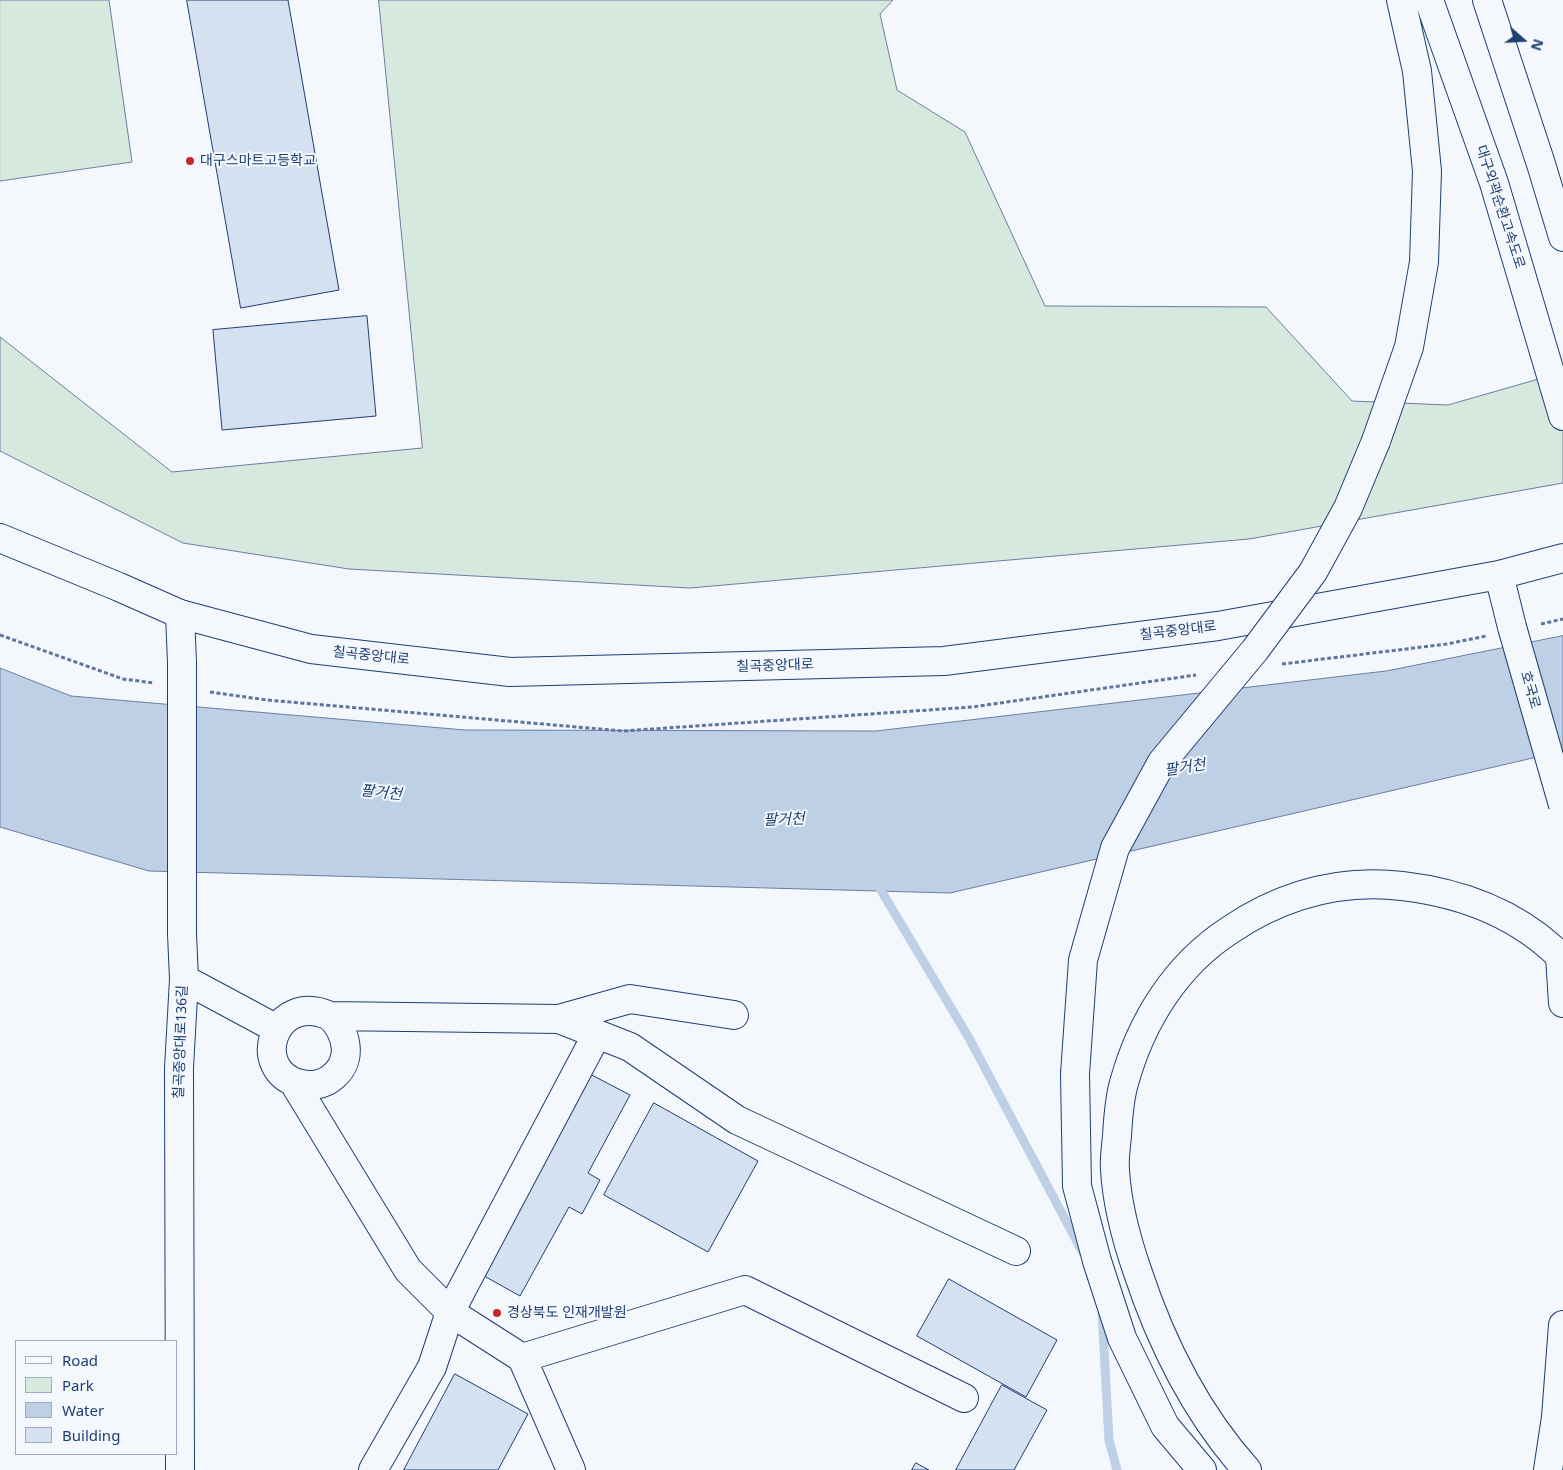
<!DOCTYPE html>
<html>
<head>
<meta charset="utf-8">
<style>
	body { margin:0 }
	#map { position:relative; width:1563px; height:1470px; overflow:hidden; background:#f4f7fb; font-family:"Noto Sans",sans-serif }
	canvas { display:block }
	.legend { position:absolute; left:15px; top:1340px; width:162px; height:115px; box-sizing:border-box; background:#f4f7fb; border:1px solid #9eadc5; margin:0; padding:6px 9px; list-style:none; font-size:15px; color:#1d3f73 }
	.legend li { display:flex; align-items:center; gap:10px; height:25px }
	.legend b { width:25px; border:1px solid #9eadc5 }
	.north { position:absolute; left:1498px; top:15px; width:50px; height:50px; -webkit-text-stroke:4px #f4f7fb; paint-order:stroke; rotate:109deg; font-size:14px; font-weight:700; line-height:20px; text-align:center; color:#1d3f73 }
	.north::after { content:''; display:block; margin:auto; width:18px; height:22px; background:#1d3f73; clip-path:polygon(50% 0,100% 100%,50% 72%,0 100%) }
</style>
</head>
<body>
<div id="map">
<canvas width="1563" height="1470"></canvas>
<ul class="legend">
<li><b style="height:6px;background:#f4f7fb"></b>Road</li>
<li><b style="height:14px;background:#d7e8df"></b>Park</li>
<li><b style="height:14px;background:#bed0e5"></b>Water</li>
<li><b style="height:14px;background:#d5e0f0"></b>Building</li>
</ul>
<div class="north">N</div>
</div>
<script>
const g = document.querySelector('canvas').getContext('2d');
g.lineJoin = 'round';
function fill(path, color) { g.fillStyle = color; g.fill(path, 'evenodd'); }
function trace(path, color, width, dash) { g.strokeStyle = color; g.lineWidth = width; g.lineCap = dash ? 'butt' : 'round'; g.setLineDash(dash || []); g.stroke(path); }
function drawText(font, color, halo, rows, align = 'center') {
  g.font = font + ' "Noto Sans","Noto Sans KR",sans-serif'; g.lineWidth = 4; g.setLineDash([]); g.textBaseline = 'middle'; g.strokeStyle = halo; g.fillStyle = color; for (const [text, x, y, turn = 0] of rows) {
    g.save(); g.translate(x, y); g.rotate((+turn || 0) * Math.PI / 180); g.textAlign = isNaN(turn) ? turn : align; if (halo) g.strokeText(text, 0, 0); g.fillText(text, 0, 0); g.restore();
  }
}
const green = new Path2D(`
	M0,0H109L132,162L0,181Z
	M379,0H893L880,14L897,90L965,132L1045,306L1266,307L1352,401L1448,405L1563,372V483L1249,539L690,588L349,569L183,543L0,451V337L172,472L422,448Z`);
fill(green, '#d7e8df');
trace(green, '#687fa3', 1);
const water = new Path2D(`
	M1563,636V751L950,893L149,871L0,827V668L71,696L465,730L876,731L1386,671Z`);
fill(water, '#bed0e5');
trace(water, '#687fa3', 1);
trace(new Path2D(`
	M876,882L969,1038L1083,1253
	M1102,1312L1109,1440L1117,1470`), '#bed0e5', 9);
const building = new Path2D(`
	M187,0H288L339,290L241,308Z
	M367,316L376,416L222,430L213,330Z
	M586,1072L630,1095L588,1173L600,1180L582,1214L569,1207L520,1296L477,1272Z
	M654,1103L758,1161L708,1252L604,1195Z
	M949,1279L1057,1340L1026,1397L917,1336Z
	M455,1374L528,1414L498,1470H404Z
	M1002,1385L1047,1410L1014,1470H956Z
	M916,1463L929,1470H912Z`);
fill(building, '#d5e0f0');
trace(building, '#1d3f73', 1);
const minor = new Path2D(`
	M180,614L182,663
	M1560,956L1563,1003
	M184,979L277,1029
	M330,1016C348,1034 354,1062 330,1079C322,1085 310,1086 301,1084C248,1072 273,990 330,1016L559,1019L630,999L734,1015
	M559,1019L630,1047L737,1120L1016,1251
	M294,1083L408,1270L450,1312L522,1358L571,1470
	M522,1358L745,1290L964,1398
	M180,1470L179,1068L184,979L182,934
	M373,1470L432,1367L450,1312L597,1034
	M1548,1470L1556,1417L1563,1325`);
const major = new Path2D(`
	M0,538L119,587L180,614L311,649L510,672L944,661L1218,626L1499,575L1563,558
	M1499,575L1512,627`);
const highway = new Path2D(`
	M1429,0L1494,183L1563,416
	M1487,0L1541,164L1563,237
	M1376,441L1409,347L1424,262L1427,171L1417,71L1401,0
	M1075,1074L1077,1186L1097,1261L1122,1338L1165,1426L1202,1470
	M1247,1470C1196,1413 1161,1343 1137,1270C1126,1238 1117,1205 1115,1170C1114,1159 1116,1147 1117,1136C1118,1119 1119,1100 1124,1083C1141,1021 1176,965 1230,930C1282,895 1340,879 1402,886C1462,893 1520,915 1563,959`);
trace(minor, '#1d3f73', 30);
trace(major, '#1d3f73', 30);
trace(highway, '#1d3f73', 30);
trace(new Path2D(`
	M1541,624L1563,619
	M0,635L123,679L154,683
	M1282,664L1447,644L1486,636
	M210,692L267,700L623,731L972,707L1196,675`), '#5e769c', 3, [4, 2.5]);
trace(minor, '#f4f7fb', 28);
trace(major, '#f4f7fb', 28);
trace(highway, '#f4f7fb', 28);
const minorBridge = new Path2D(`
	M182,934V663`);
const majorBridge = new Path2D(`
	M1512,627L1563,805`);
const highwayBridge = new Path2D(`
	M1075,1074L1083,960L1115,848L1162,762L1255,650L1313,572L1348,508L1376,441`);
trace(minorBridge, '#1d3f73', 30, []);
trace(majorBridge, '#1d3f73', 30, []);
trace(highwayBridge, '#1d3f73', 30, []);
trace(minorBridge, '#f4f7fb', 28);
trace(majorBridge, '#f4f7fb', 28);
trace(highwayBridge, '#f4f7fb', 28);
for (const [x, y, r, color] of [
	[190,161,5,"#c62828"],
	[497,1313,5,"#c62828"]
]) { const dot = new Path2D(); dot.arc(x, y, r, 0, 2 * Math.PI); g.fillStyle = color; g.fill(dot); trace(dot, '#f4f7fb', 2); }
drawText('14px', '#1d3f73', '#f4f7fb', [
	["대구스마트고등학교",200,161],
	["경상북도 인재개발원",507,1313]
], 'left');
drawText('14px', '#1d3f73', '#f4f7fb', [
	["대구외곽순환고속도로",1500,207,72],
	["칠곡중앙대로",1178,631,-7],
	["칠곡중앙대로",371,656,6],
	["칠곡중앙대로",775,666,-2],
	["호국로",1530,690,74],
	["칠곡중앙대로136길",181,1042,-88]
]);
drawText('italic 15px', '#1d3f73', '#f4f7fb', [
	["팔거천",1185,768,-9],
	["팔거천",381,793,6],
	["팔거천",784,820,-2]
]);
</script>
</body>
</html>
